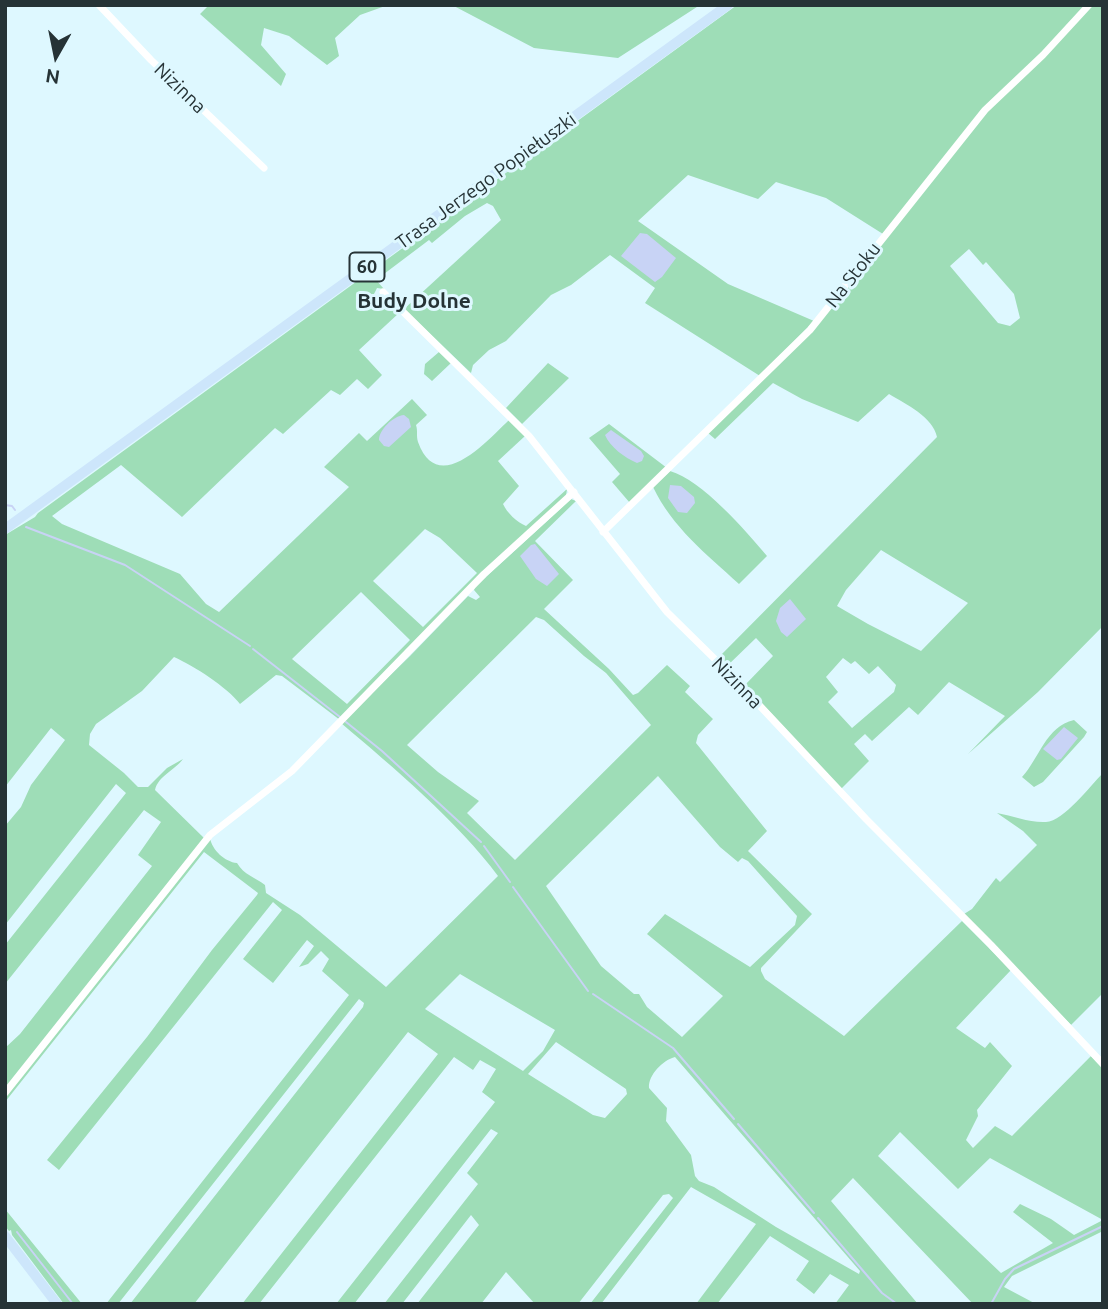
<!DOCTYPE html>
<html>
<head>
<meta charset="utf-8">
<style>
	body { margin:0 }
	#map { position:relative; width:1108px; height:1309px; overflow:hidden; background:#def8ff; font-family:Ubuntu,sans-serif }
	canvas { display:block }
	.frame { position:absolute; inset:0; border:7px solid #263336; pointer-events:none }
	.north { position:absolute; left:21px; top:21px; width:70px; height:70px; -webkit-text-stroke:5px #def8ff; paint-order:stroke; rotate:189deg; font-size:19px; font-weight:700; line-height:28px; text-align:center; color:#263336 }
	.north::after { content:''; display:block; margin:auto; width:24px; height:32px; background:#263336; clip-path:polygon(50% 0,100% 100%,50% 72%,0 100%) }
</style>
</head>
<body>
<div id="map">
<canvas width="1108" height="1309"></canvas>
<div class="frame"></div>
<div class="north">N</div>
</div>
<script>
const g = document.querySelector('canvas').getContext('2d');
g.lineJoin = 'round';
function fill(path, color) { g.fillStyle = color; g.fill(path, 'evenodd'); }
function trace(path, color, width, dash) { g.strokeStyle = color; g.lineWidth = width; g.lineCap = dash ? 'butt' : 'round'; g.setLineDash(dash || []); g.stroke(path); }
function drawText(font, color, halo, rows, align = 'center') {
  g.font = font + ' Ubuntu,sans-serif'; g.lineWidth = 6; g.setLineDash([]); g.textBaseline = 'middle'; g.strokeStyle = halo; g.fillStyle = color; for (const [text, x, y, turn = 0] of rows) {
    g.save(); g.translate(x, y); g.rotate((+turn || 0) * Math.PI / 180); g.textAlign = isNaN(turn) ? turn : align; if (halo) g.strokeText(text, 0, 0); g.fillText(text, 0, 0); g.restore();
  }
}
fill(new Path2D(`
	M209,5H388L360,15L335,38L339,56L327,65L289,36L264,28L261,45L286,74L281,86L200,14Z
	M452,5H700L618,58L534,48Z
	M737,5H1086L1054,42L1016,77L883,234L826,198L776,182L758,199L688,175L638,221L728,284L814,321L760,376L645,303L655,288L610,255L571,285L551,295L506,341L489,350L473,365L471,373L404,309L501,220L493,206L487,203L465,216L432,243L429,240L376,280L384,289L377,288L373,296V299L394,308L399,313L359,350L382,375L368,389L357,379L340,395L331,390L283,434L275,428L182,517L121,465L52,516L62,524L180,574L206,604L219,612L349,487L324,467L359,433L367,441L412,399L427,415L416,425C418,431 416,436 418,442C438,497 487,441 509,420L525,436L498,461L519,486L503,504C507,513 517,522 526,526L567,489L566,496L340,720L282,676L276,675L240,704C227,687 194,666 174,657L142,691L96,724L90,734L89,745L124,773L138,787H148L167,768L183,759C175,770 158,776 155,790L204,838L5,1089V1048L20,1034L152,866L138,855L161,822L144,810L5,984V945L126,793L116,784L5,925V826L21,807L31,785L65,740L51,728L5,787V535L35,517L38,513ZM425,529L440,538L477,573L423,627L373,581ZM361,592L410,640L347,704L292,659Z
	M1091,5H1103V626L1038,692L968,754L1005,716L949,682L918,715L909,707L872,741L865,734L854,744L869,761L841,789L745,685L773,656L756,638L726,667L718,658L937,437C933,417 906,404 889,394L858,422L802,399L773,383L715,439L708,433L812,331L991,107ZM969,249L983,265L986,262L1014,294L1020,318L1010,326L998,323L950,266ZM881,550L968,603L921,651L868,624L837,606L846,590ZM843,658L851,664L855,661L869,674L878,666L896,685L894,692L852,728L828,702L838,692L826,677Z
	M439,352L451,363L432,381L424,374L425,364Z
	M548,363L569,378L522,424L506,408Z
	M609,424L667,468L630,503L612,482L620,474L589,438Z
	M670,471C702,480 745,530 767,556L739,584C706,554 672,527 653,487Z
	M571,499L576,501L535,541L573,580L544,609L609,669L633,695L638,693L667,665L690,686L685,692L713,719L698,735L696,743L767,831L748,851L812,914L761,968V971L765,979L844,1036L962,921L1011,970L956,1028L985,1048L990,1042L1012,1066L977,1110L978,1116L966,1140L973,1148L995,1126L1012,1136L1091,1056L1103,1069V1231L1012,1276L1004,1287L1036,1304H973L853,1178L831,1201L918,1304H835L849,1285L830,1274L814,1294L796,1280L809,1261L770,1236L717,1304H696L756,1224L691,1187L601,1304H590L673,1198L669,1194L663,1195L578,1304H535L506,1272L481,1304H417L479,1225L471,1215L402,1304H384L478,1184L467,1173L498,1133L491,1129L354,1304H336L495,1102L482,1092L496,1069L480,1060L473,1070L454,1057L259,1304H242L438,1054L408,1032L194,1304H130L363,1007L364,1003L359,999L118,1304H106L349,995L322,971L329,959L321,951L308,964L299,967L314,946L307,940L273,983L243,959L282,910L273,902L59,1170L47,1160L147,1037L212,950L257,895L258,893L204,852L5,1102V1096L210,838C212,850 225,862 237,863C244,875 255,877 265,885L266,893L300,915L386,987L498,876C458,822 393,767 341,723L410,656L468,596L476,600L480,597L474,590L475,587ZM536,617L544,620L584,656L606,673L651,725L515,860L467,813L479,801L438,772L407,745ZM658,776L720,847L738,862L742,858L748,861L797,916L795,925L750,967L665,914L647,934L723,996L682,1037L647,1007L639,994H634L601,966L546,886ZM460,974L555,1030L543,1051L523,1071L425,1009ZM556,1042L626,1089L627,1094L605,1118L593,1115L528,1074ZM675,1057L860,1271L859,1274L776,1227L714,1187L699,1181L695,1176L691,1155L666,1121L667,1108L649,1088C648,1075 663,1060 675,1057ZM900,1132L958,1189L990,1158L1103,1220L1074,1235L1051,1219L1020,1204L1013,1212L1053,1243L1001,1273L878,1156Z
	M1074,720L1087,732L1084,737L1043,782L1034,787L1022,777C1039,759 1046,726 1074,720Z
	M1103,773V993L1071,1025L964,914L972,909L996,878L1000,882L1037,845L1023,831L997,813C1013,816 1030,823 1046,822C1064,821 1090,786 1103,773Z
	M5,1209L82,1304H64L12,1235L11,1230L9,1231L5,1226Z`), '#9eddb7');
fill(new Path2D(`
	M640,233L647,234L676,258L662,277L655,282L621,256Z
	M404,415L409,419L411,427L389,447L384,446L379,440C379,430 393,416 404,415Z
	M611,430L641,451L644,456L642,461L637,463C625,458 610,447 605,435Z
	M670,485L681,486L694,497L695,503L687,513L678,512L668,498Z
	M535,544L559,574L547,586L536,579L520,556L531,545Z
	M790,599L806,619L787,637L781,632L776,621L780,608Z
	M1064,727L1078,738L1061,759L1057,760L1043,749Z`), '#c8d3f5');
trace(new Path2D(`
	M5,505L12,506L15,510
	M26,527L125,565L250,646
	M253,649L340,717
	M346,722L382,751L481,842
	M484,846L510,882
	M513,887L588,991
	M593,994L673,1048L734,1119
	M738,1124L814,1213
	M818,1218L882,1293L897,1304
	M17,1232L73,1304
	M991,1304L1005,1279L1014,1269L1103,1226`), '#c8d3f5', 2);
trace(new Path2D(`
	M99,5L151,60L264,168
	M383,292L529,436L667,612L729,673L866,819L991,945L1103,1064
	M603,532L810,330L985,110L1043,55L1089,5
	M5,1093L210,835L292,771L484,574L574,492`), '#fff', 7);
trace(new Path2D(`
	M5,529L728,5
	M5,1236L57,1304`), '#cde6fb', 10);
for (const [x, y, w] of [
	[367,267,35]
]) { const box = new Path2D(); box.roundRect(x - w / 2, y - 14.5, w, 29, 5); g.fillStyle = '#def8ff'; g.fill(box); trace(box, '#263336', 2); }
drawText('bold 18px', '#263336', null, [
	["60",367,267]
]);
drawText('19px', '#263336', '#def8ff', [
	["Nizinna",180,88,44],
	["Trasa Jerzego Popiełuszki",486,181,-36],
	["Na Stoku",853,275,-52],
	["Nizinna",737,683,46]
]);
drawText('bold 21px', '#263336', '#def8ff', [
	["Budy Dolne",414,301]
]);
</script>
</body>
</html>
